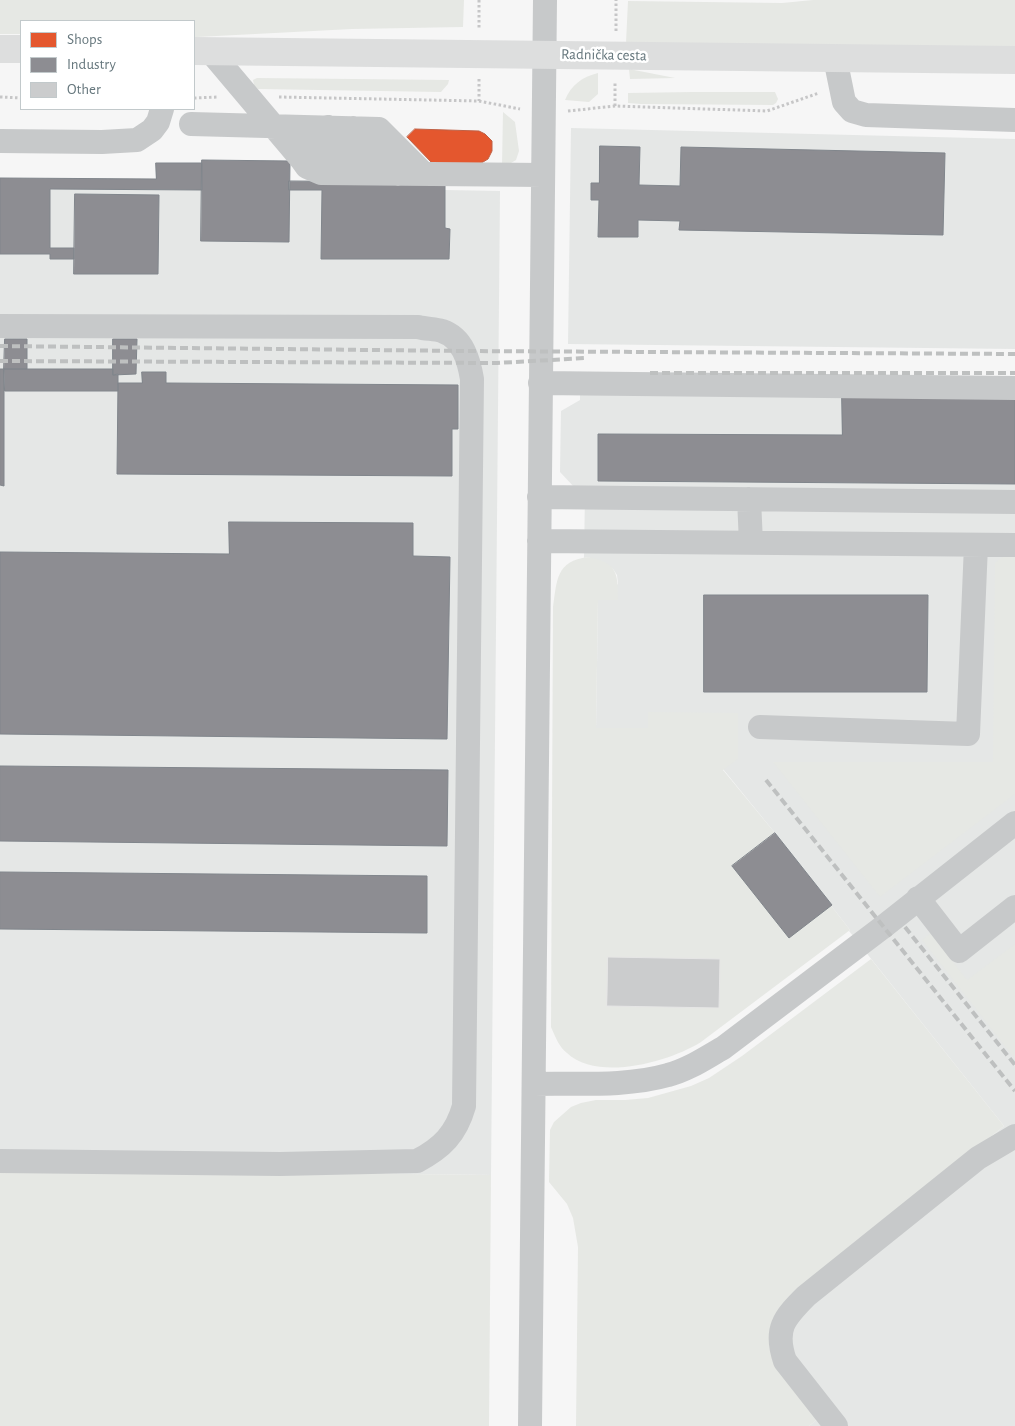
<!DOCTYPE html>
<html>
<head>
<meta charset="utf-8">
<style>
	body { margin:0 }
	#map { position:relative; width:1015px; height:1426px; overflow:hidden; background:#f6f6f6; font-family:"Alegreya Sans",sans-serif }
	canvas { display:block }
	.legend { position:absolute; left:20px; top:20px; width:175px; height:90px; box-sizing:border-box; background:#fff; border:1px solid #c2c9cb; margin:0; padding:6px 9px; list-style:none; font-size:15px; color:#66777d }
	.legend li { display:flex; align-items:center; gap:10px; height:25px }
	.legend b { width:25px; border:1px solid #c2c9cb }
</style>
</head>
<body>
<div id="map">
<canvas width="1015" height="1426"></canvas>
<ul class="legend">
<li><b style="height:14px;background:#e4572e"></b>Shops</li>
<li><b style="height:14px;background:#8d8d92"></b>Industry</li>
<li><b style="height:14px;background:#cbcccd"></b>Other</li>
</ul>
</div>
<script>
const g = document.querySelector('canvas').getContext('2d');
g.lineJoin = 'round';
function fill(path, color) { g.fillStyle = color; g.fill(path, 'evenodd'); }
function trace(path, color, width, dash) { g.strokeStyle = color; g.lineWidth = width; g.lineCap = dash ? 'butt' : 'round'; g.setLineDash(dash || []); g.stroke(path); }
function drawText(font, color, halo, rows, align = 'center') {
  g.font = font + ' "Alegreya Sans",sans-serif'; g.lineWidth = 5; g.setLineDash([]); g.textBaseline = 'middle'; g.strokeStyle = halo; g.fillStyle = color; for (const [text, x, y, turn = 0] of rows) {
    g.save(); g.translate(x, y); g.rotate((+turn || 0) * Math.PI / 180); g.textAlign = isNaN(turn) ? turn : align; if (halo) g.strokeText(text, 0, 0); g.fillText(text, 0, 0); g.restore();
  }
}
fill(new Path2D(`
	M571,128L1015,139V349L568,344Z
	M202,160L290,161L289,181L445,182V190L500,191L491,1175L0,1169V178L156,179V163H202Z
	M580,377L1015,379V1426H809L819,1418L770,1333L773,1318L782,1308L1004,1126L849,931L850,930L775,833L723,769L648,713V728H596L598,600L618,584L617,575L613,569L588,557L584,558L585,491L575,488L560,472L561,411L580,400Z`), '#e5e7e6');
fill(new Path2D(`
	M0,0H464L463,27L352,29L197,37H194V21H21V34H0Z
	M813,0H1015V47L626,43L628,1L782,3Z
	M629,69L675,78L630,79Z
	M598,73V94L589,102L565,100C571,85 582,77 598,73Z
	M257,78L449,80L448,84L441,92L258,89L254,85L253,80Z
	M692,92H775L778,99L776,103L773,105L641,104L628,103V93Z
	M503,112L515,122L519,151L516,160L511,163L502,165Z
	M1006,554H1015V794L880,897L773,762H993L995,563Z
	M588,557C617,563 618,572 618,600H598L596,728H648V712L738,713V759L723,770L775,833L850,930L701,1042C669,1062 598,1082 567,1053C559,1047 555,1036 551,1027L553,607C557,580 556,561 588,557Z
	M931,933L967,980L1015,944V1059L922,940Z
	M871,959L1004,1126L803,1290L782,1308L773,1318L770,1333L819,1418L809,1426H576L578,1247L573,1218L567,1204L549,1182L550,1130L554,1122L571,1107L581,1103L596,1100H625L648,1098L691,1086L709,1078L742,1056Z
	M0,1169L491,1175L489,1426H0Z`), '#e6e8e4');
const shops = new Path2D(`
	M415,129L479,131L485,134L492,141V151L488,159L478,165L433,164L407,137Z`);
fill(shops, '#e4572e');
trace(shops, '#be6146', 1);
const industry = new Path2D(`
	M600,146L640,147L639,185L680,186L681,147L945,153L943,235L679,230L680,221L638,220V237H598L599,200H591V183H599Z
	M202,160L290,161L289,242L201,241Z
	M156,163H202V190L50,189V248H74V259H50V254H0V178L156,179Z
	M289,181L445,182V228L450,229L449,259H321L322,190H289Z
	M75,194L159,195L158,274H74Z
	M5,339H27V369H4Z
	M113,339H137L136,374L113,375Z
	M0,369H4V486L0,485Z
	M4,369H113V375L118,374V391H5Z
	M142,372H166V383L458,385V429H452V476L117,474L118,383H142Z
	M842,397L1015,398V484L598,481V434L842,435Z
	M229,522L413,523V556L450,557L447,739L0,734V552L229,554Z
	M704,595H928L927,692H704Z
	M0,766L448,770L447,846L0,841Z
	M775,833L832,905L789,938L732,866Z
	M0,872L427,876V933L0,929Z`);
fill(industry, '#8d8d92');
trace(industry, '#81868c', 1);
const building = new Path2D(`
	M608,957L720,959L719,1008L607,1006Z`);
fill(building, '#cbcccd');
trace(building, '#e6e6e6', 1);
trace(new Path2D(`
	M479,0V28
	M616,31V0
	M479,79V101
	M0,97L21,98
	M279,97L479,101L520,109
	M194,98L218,97
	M615,106V82
	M568,111L615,106L767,111L819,93`), '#c6c6c7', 3, [2.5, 2.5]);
trace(new Path2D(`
	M210,51L302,160L307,167L321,173L543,175
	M835,58L844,102L852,111L866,115L1015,120
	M191,124L379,129L424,174
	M301,127L342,173
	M328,127L369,173
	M353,128L398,174
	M0,141L102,142L137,140L152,130L158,122L162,109
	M0,326L418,327C426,329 435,329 442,331C463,338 469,361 472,379L464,1106C456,1134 442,1148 417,1161L280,1164L0,1161
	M540,383L1015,388
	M539,497L1015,502
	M749,499L751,543
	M539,541L1015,545
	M760,727L968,734L976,545
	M918,898L959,951L1015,907
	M534,1084C578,1083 626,1087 668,1075C688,1070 705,1058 723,1048L883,927L1015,823
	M530,1426L545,0
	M836,1426L785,1361C774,1329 784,1318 806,1296L978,1158L1015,1136`), '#c7c9ca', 24);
trace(new Path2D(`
	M0,49H21
	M194,51L1015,60`), '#dddede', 28);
trace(new Path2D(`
	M0,346L464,351L1015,354
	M0,361L497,363L586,358
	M650,373H1015
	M766,780L1015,1091
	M905,927L1015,1065`), '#bec0c0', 4, [8, 4]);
drawText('15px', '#66777d', '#fff', [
	["Radnička cesta",604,55,1]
]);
</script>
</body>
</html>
